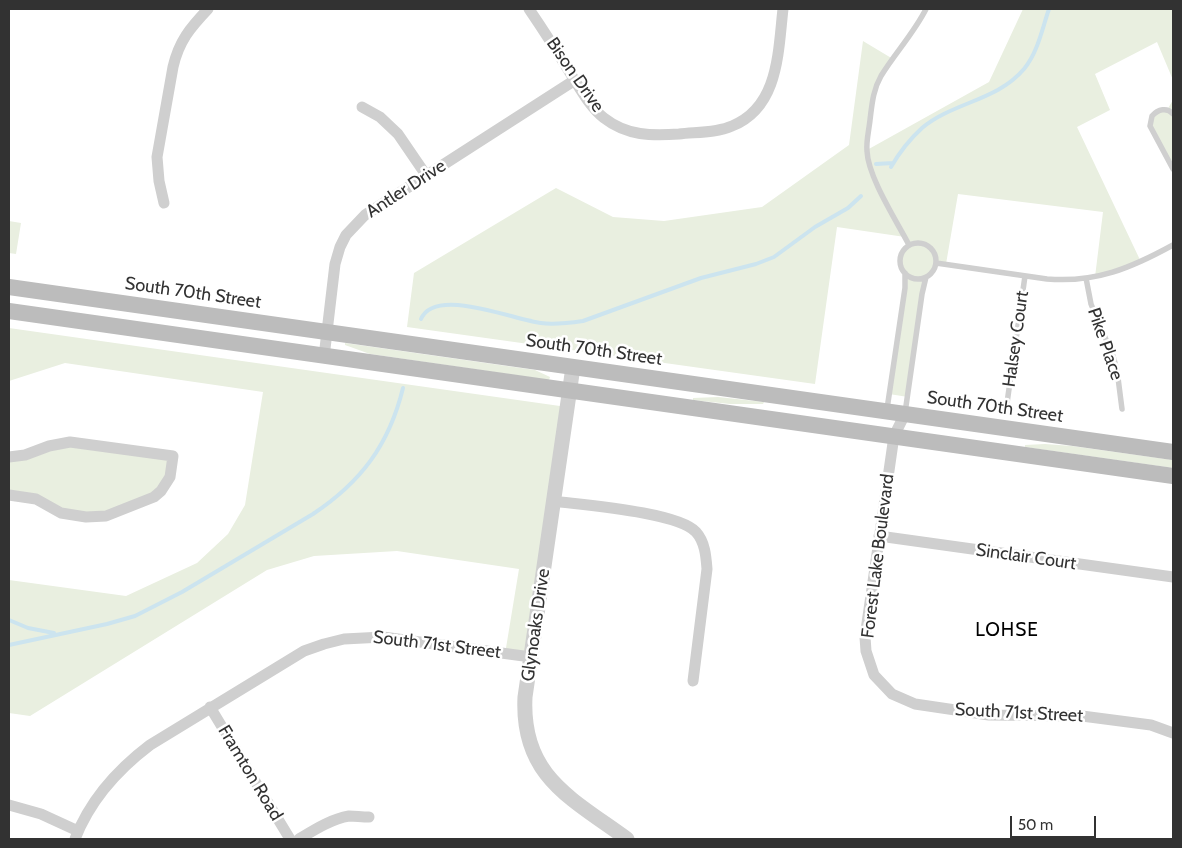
<!DOCTYPE html>
<html>
<head>
<meta charset="utf-8">
<style>
	body { margin:0 }
	#map { position:relative; width:1182px; height:848px; overflow:hidden; background:#fff; font-family:Cabin,sans-serif }
	canvas { display:block }
	.frame { position:absolute; inset:0; border:10px solid #323232; pointer-events:none }
	.scale { position:absolute; left:1010px; top:816px; width:86px; height:22px; box-sizing:border-box; border:2px solid #323232; border-top:0; padding-left:6px; font-size:15px; line-height:18px; white-space:nowrap; color:#323232; -webkit-text-stroke:4px #fff; paint-order:stroke }
</style>
</head>
<body>
<div id="map">
<canvas width="1182" height="848"></canvas>
<div class="frame"></div>
<div class="scale">50 m</div>
</div>
<script>
const g = document.querySelector('canvas').getContext('2d');
g.lineJoin = 'round';
function fill(path, color) { g.fillStyle = color; g.fill(path, 'evenodd'); }
function trace(path, color, width, dash) { g.strokeStyle = color; g.lineWidth = width; g.lineCap = dash ? 'butt' : 'round'; g.setLineDash(dash || []); g.stroke(path); }
function drawText(font, color, halo, rows, align = 'center') {
  g.font = font + ' Cabin,sans-serif'; g.lineWidth = 5; g.setLineDash([]); g.textBaseline = 'middle'; g.strokeStyle = halo; g.fillStyle = color; for (const [text, x, y, turn = 0] of rows) {
    g.save(); g.translate(x, y); g.rotate((+turn || 0) * Math.PI / 180); g.textAlign = isNaN(turn) ? turn : align; if (halo) g.strokeText(text, 0, 0); g.fillText(text, 0, 0); g.restore();
  }
}
fill(new Path2D(`
	M1023,9H1173V80L1157,42L1095,74L1110,110L1077,127L1141,262L1095,277L1103,212L958,194L946,264L936,263L933,271L926,277L908,397L889,394L905,273C898,262 899,252 909,245L905,237L837,227L815,384L407,327L414,273L556,188L613,217L664,221L762,207L849,145L863,41L893,59L875,89L867,150L989,82Z
	M1173,100V169L1150,126L1152,116L1167,110Z
	M9,221L21,223L16,254L9,253Z
	M9,328L567,407L531,657L505,654L519,569L397,551L314,556L267,570L30,716L9,713V580L126,596L197,563L228,534L245,505L263,392L65,363L9,381Z
	M345,343L535,370L550,377L549,380L370,354L345,345Z
	M718,397L764,402L763,404H730L693,400V398Z
	M59,443L173,456L161,491L96,517L9,495V457Z
	M1045,444L1072,446L1173,460V468L1025,447V445Z`), '#e9efe0');
trace(new Path2D(`
	M876,164L893,163
	M891,167C899,153 910,139 922,128C953,102 997,101 1024,69C1038,52 1042,29 1049,9
	M421,319C435,286 514,320 541,323C555,325 569,323 583,321L701,278L756,264L774,257L815,227L848,208L861,196
	M9,620L28,628L54,633
	M9,645L107,624L135,616L182,592L313,514C361,482 389,445 403,388`), '#cce4ef', 4);
trace(new Path2D(`
	M1173,114C1167,107 1158,109 1152,116L1150,126L1173,169
	M900 261a18 18 0 1 1 36 0a18 18 0 1 1-36 0Z
	M909,245C896,220 868,177 867,151C866,141 869,130 870,120C872,104 873,90 881,76C895,53 914,33 926,9
	M936,263L1047,279C1096,283 1131,268 1173,245
	M1086,278L1091,304L1113,356L1117,370L1122,409
	M1007,403L1025,276
	M887,409L905,288V273
	M905,413L922,294L926,277`), '#cfcfcf', 5.5);
trace(new Path2D(`
	M529,9C544,31 558,53 572,76C581,90 590,107 604,118C627,136 652,136 679,134C696,132 716,133 732,126C779,107 778,52 783,9
	M362,107L380,117L398,134L426,175
	M164,203L159,181L157,157L173,67C179,41 190,28 208,9
	M324,357L335,264L340,247L346,235L365,215L575,80
	M905,414L894,436L865,637L866,651L874,675L892,694L915,704L989,715L1082,716L1151,725L1173,733
	M9,457L25,455L49,446L70,442L173,456L170,477L161,491L154,497L106,516L86,517L61,513L36,499L9,495
	M553,501C583,505 678,512 696,532C705,542 706,556 707,569L693,681
	M879,536L1173,577
	M210,707L290,839
	M9,805L41,814L78,831
	M75,839C90,800 117,770 150,745L304,651L324,644L344,639L383,637L531,657
	M299,839C314,830 331,819 349,816C355,816 362,817 369,817`), '#cfcfcf', 11);
trace(new Path2D(`
	M573,367L525,697C521,776 571,798 627,839`), '#cfcfcf', 15);
trace(new Path2D(`
	M9,287L1173,452
	M9,311L1173,476`), '#bcbcbc', 16);
drawText('18px', '#323232', '#fff', [
	["Bison Drive",575,75,55],
	["Antler Drive",406,189,-33],
	["South 70th Street",193,293,8],
	["Halsey Court",1016,339,-82],
	["Pike Place",1105,344,71],
	["South 70th Street",594,350,8],
	["South 70th Street",995,407,8],
	["Forest Lake Boulevard",878,556,-83],
	["Sinclair Court",1026,557,8],
	["Glynoaks Drive",536,625,-82],
	["South 71st Street",437,645,7],
	["South 71st Street",1019,713,3],
	["Framton Road",250,773,59]
]);
g.letterSpacing = '1px';
drawText('19px', '#000', '#fff', [
	["LOHSE",1007,630]
]);
g.letterSpacing = '0px';
</script>
</body>
</html>
